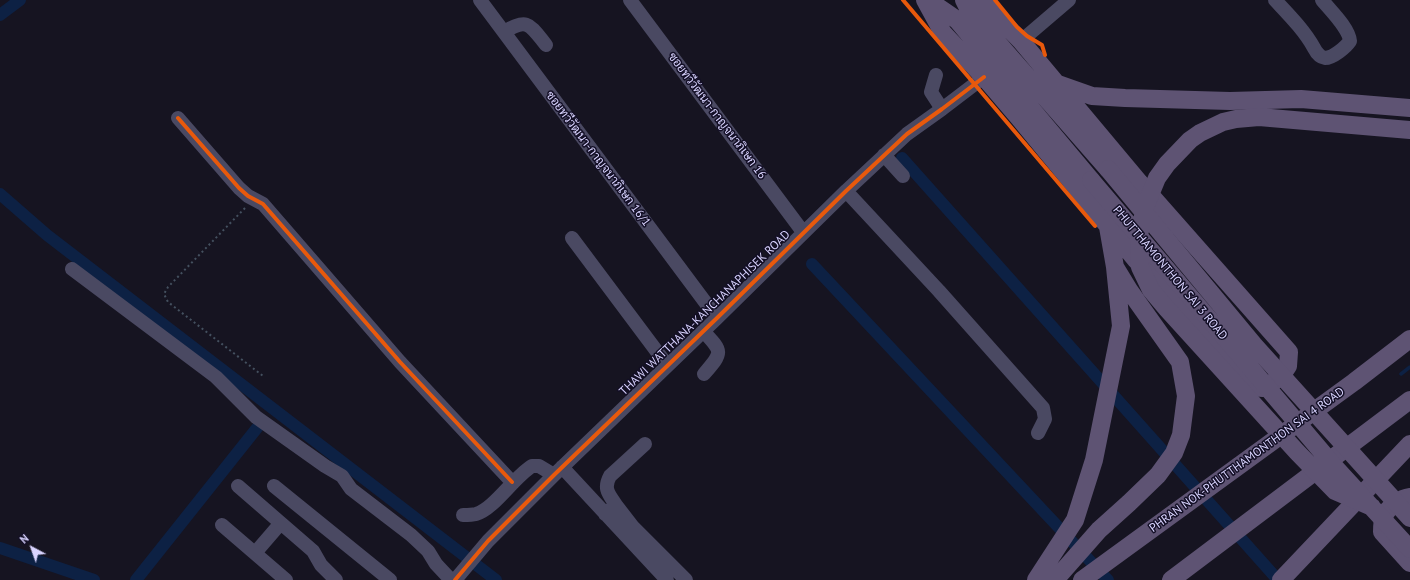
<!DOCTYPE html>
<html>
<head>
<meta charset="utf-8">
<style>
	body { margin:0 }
	#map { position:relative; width:1410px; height:580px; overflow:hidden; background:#161421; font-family:"PT Sans",sans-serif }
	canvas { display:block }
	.north { position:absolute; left:12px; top:528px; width:40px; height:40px; -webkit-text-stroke:3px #130f26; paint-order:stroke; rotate:319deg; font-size:11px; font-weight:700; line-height:16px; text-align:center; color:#d9d4ff }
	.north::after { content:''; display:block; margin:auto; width:14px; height:18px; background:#d9d4ff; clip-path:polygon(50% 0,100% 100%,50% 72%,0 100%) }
</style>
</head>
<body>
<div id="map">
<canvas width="1410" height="580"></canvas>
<div class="north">N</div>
</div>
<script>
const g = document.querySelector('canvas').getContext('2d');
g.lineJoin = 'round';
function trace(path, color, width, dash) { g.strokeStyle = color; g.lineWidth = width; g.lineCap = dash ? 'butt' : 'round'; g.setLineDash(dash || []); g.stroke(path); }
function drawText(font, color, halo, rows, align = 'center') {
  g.font = font + ' "PT Sans",Sarabun,sans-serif'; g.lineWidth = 3; g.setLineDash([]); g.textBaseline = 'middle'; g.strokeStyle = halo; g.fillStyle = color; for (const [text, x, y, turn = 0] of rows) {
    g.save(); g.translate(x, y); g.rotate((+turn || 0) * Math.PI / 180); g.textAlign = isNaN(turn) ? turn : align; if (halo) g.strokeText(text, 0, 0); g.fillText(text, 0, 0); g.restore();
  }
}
trace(new Path2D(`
	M1401,374L1410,367`), '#0d2144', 3.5);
trace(new Path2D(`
	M0,15L20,0
	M902,158L1278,580
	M0,194L47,235L496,580
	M812,264L1108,580
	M0,548L94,580
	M136,580L257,428`), '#0d2144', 12);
trace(new Path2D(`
	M245,208L168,287L164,294L168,302L263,376`), '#44505f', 2, [2, 3]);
trace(new Path2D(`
	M480,0L717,318
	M630,0L803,232
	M1275,0C1289,15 1304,30 1314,48C1316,52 1320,57 1325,58C1333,58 1346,47 1350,41C1349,28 1331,11 1322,0
	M504,32C528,17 530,25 546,45
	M1021,41L1069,0
	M936,75L931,92L942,109
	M178,118L239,188L248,196L263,204L400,362L512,482
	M884,155L903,176
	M846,191L939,291L1043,408L1045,419L1038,433
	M572,238L667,365
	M72,269L216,377L256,417L325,466L342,476L351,489L411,535L428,551L436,564L451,580
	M703,331C723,352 723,352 704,374
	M562,467L667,580
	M238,486L313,551L321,565L336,580
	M274,486L390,580
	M616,505C609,494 603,489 610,476L645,444
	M605,514L616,505L633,527L686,580
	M463,515C467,515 472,515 476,514C494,509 514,477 532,466H539L554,475
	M222,525L286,580
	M255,553L280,524
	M455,580L488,541L554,475L717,318L846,191L907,134L942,109L984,77`), '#4a4962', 14);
trace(new Path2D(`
	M925,0L943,33L984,77L1019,118L1136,260L1251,387L1263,388L1272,383L1282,375L1288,366L1289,352L1139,182L1021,41L981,0
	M928,0L957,20L1091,180
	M964,0L969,10L1108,169
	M1058,84L1092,96L1125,98L1230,101L1301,99L1410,108
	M1410,497C1401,498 1388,507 1384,516C1382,521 1382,527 1382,532L1410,563
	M1036,580L1075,520L1094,460L1121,326L1115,267L1108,227
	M1055,580L1099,530L1129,503L1158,475L1174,453L1181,435L1186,396L1180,362L1129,290L1115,267
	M1082,580L1354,382L1410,339
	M1171,580L1410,400
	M1281,580L1410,444`), '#5e5373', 18);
trace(new Path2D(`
	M1108,169L1254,345L1410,518
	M1091,180L1333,465L1410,549
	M1372,507L1335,491L1297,452L1167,309L1151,290L1140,267L1139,235L1145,207L1157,178L1167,164L1190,140L1200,133L1223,122L1236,119L1259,117L1410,130`), '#5e5373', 18);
trace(new Path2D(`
	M903,0L1095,226
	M995,0L1017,27L1027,36L1042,45L1045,55
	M178,118L239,188L248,196L263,204L400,362L512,482
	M455,580L488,541L554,475L717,318L846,191L907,134L942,109L984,77`), '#e8590c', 4);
drawText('12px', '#d9d4ff', '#130f26', [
	["ซอยทวีวัฒนา-กาญจนาภิเษก 16",717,116,53],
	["ซอยทวีวัฒนา-กาญจนาภิเษก 16/1",598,159,53],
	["PHUTTHAMONTHON SAI 3 ROAD",1170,273,50],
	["THAWI WATTHANA-KANCHANAPHISEK ROAD",705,313,-44],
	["PHRAN NOK-PHUTTHAMONTHON SAI 4 ROAD",1247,460,-36]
]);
</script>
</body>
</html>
